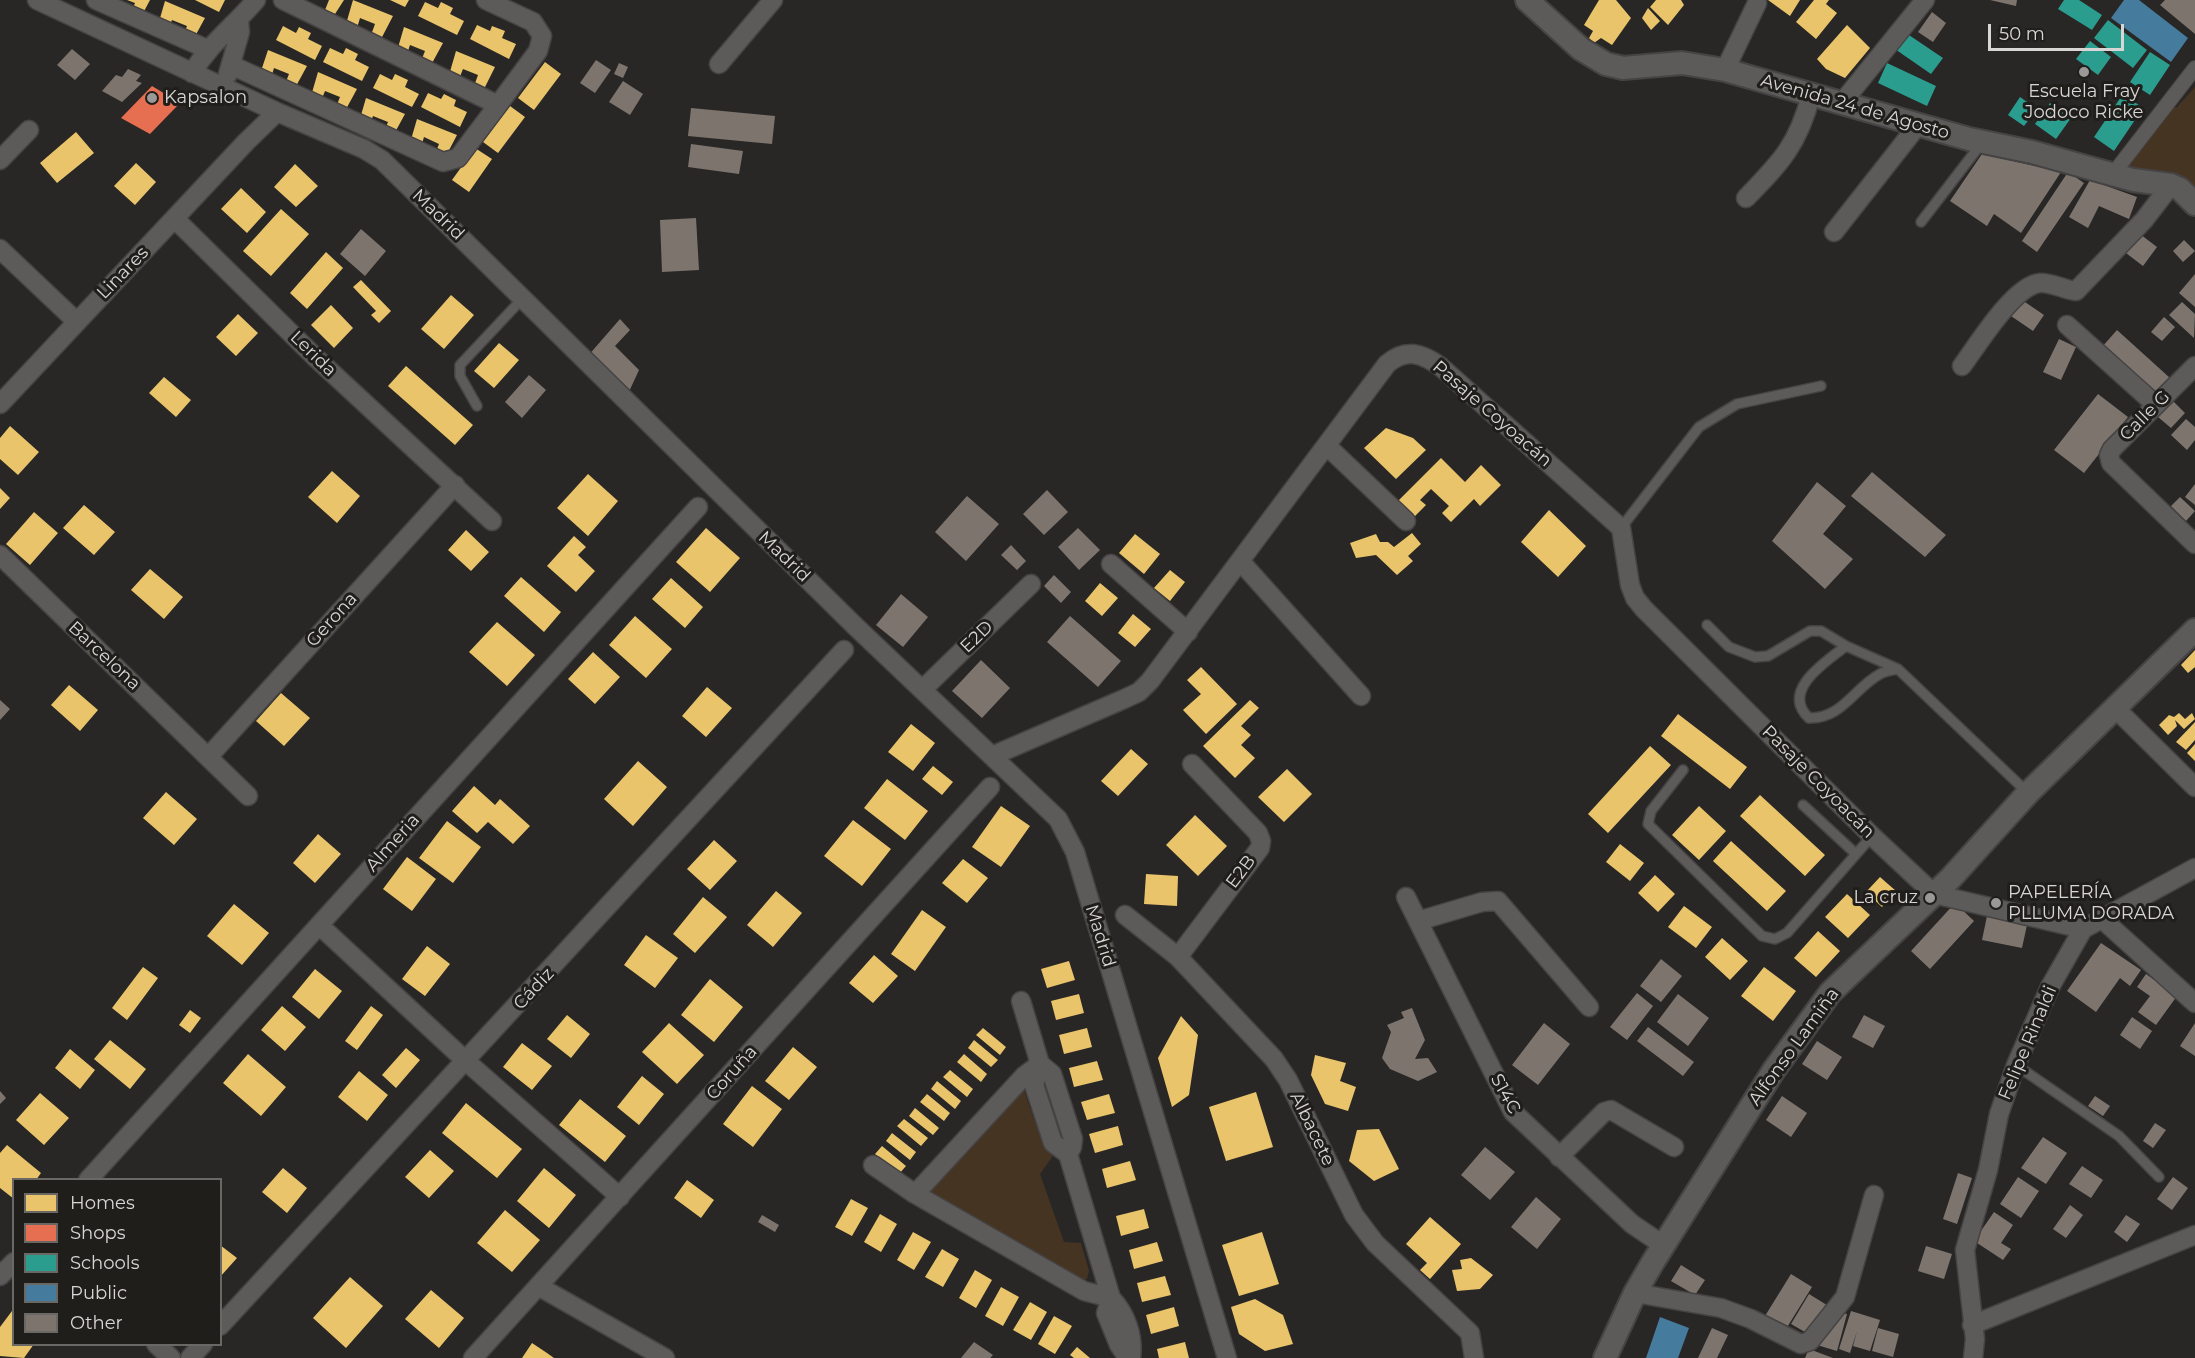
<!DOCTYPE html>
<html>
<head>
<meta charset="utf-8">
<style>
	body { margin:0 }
	#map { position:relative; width:2195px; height:1358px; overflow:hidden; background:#292726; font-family:Montserrat,sans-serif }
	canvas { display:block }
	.legend { position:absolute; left:12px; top:1178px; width:210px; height:168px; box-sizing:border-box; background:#201e1b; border:2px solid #6a6865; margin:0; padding:8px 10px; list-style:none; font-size:18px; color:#d8d6d4 }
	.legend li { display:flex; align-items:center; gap:12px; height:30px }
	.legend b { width:30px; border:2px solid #6a6865 }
	.scale { position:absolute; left:1988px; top:24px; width:136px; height:27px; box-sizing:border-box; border:3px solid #d8d6d4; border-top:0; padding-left:8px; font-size:18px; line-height:21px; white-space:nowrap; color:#d8d6d4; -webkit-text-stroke:4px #201e1b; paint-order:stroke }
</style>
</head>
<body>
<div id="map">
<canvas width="2195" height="1358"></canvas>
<ul class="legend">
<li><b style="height:16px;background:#e9c46a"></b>Homes</li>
<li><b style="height:16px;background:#e76f51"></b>Shops</li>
<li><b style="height:16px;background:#2a9d8f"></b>Schools</li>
<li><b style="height:16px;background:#457b9d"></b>Public</li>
<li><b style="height:16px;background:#7d756d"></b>Other</li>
</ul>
<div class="scale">50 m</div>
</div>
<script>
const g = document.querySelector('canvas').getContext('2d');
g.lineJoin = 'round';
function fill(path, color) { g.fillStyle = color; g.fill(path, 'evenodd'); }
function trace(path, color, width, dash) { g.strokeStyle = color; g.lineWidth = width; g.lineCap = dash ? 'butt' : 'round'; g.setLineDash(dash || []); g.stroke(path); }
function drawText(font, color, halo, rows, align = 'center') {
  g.font = font + ' Montserrat,sans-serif'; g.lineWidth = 6; g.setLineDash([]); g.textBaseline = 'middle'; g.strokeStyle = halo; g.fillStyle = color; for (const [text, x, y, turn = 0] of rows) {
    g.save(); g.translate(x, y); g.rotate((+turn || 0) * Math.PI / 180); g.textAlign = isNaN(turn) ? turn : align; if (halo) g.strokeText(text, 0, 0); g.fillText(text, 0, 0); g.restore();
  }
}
fill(new Path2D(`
	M2195,87V193L2188,184L2121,165L2162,109L2177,107Z
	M1020,1076C1028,1104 1036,1131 1054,1154L1040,1174L1064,1242L1081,1243L1089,1271L1087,1279L1078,1280L923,1189Z`), '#463423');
fill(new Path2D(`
	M127,0H150L141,17L131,13L135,3Z
	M195,0H225L219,12Z
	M329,0H344L335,14L325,10Z
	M353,0L393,16L381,39L371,35L375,24L360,18L357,28L346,24Z
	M390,0H409L405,7Z
	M1599,0H1616L1631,18L1612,45L1601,38L1594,43L1589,38L1593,31L1584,25Z
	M1656,0H1681L1684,5L1668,25L1650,7Z
	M1768,0H1800L1790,16Z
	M1814,0H1829L1826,4L1837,13L1816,39L1796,22Z
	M165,1L205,18L193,40L183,36L187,26L172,20L168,29L158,25Z
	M425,2L438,8L441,2L453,8L450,14L464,21L457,35L418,16Z
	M1648,8L1660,21L1651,30L1642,18Z
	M477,25L490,31L492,26L505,31L502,38L516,44L509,59L470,39Z
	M1847,25L1870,48L1845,78L1826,69L1817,59Z
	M283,26L296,33L299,27L311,33L308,39L322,46L315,60L276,40Z
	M404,27L443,43L431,65L421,61L425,51L410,45L407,54L397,51Z
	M330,48L343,54L346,48L358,54L355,60L369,67L362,81L323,62Z
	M268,50L307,66L295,88L285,84L289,74L274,68L271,78L260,74Z
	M456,51L495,67L484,89L474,86L478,75L463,69L459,79L449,75Z
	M545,62L561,74L534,110L518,98Z
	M318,72L357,89L345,111L336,107L340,97L325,91L321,101L311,96Z
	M380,74L392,80L395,74L408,80L405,87L419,94L412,107L373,88Z
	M428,93L441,99L444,94L456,100L454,106L467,112L460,127L421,107Z
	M366,98L405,114L393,136L384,132L388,122L373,116L369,126L359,122Z
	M510,106L525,117L498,153L483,142Z
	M417,119L457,135L445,158L435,154L439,144L424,137L421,147L410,143Z
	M76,132L94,153L57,183L40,163Z
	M475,148L492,159L469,192L452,180Z
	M136,163L156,182L135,205L114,186Z
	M295,164L318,186L296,207L274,187Z
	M241,188L266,212L247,233L221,209Z
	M281,209L309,234L271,276L243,251Z
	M326,252L343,268L307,309L290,293Z
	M361,280L391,311L379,323L371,315L376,311L353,287Z
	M451,295L474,315L444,349L421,329Z
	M331,305L353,328L334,348L311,325Z
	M238,314L258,333L236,356L216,337Z
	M499,343L519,360L494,388L474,371Z
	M406,366L473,425L455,445L388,386Z
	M164,377L191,400L176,417L149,393Z
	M10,426L39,452L18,475L0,459V438Z
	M1386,428L1413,438L1426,450L1396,479L1364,448Z
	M1441,458L1465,482L1481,465L1501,485L1480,506L1474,499L1451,522L1442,513L1449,506L1431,489L1420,500L1426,505L1414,517L1398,501Z
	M332,471L360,496L337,523L308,497Z
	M588,474L618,501L588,536L557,508Z
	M0,488L10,498L0,509Z
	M84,505L115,532L94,555L63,528Z
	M1549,510L1586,546L1558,577L1521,542Z
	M34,512L58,533L30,565L6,544Z
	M706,528L740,558L710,592L676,562Z
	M466,530L489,552L471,571L448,550Z
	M1412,533L1421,544L1408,556L1413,561L1397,575L1376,555L1356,558L1350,543L1376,534L1380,542H1388L1394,547Z
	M1135,534L1160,554L1144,574L1119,553Z
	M574,536L586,547L578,555L595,571L576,592L547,566Z
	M150,569L183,597L164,619L131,590Z
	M1170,570L1185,582L1170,601L1154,588Z
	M521,577L561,612L544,632L504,596Z
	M671,578L703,607L685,628L652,599Z
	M1100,583L1118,598L1102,616L1085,601Z
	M1133,614L1151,629L1135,647L1118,633Z
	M635,616L672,649L646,678L609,645Z
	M497,622L535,655L507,686L469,652Z
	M2195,650V667L2188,673L2181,665Z
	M593,652L620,677L595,704L568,679Z
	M1201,667L1237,704L1206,734L1183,710L1201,694L1187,680Z
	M69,685L98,710L80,731L51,705Z
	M707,687L732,708L706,737L682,716Z
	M281,693L310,718L284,746L256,721Z
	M1250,700L1259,708L1241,726L1251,735L1241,745L1255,758L1235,778L1203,746Z
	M2179,713L2185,719L2192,713L2195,719L2184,729L2175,720L2177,726L2168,735L2159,725L2169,715L2174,717Z
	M1678,714L1747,767L1730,789L1661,736Z
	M2195,722V740L2186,750L2176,742Z
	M911,724L935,743L913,771L888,752Z
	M2195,744V761L2187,753Z
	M1650,746L1671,765L1608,833L1588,814Z
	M1131,749L1148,764L1118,796L1101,781Z
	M638,761L667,787L633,826L604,799Z
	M933,766L953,782L942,795L922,779Z
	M1287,769L1312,794L1284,822L1258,797Z
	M887,779L928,811L905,840L864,808Z
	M474,786L495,805L500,799L530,826L513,844L488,822L477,833L452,811Z
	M166,792L197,819L174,845L143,818Z
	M1760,795L1825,855L1805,876L1740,816Z
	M1001,806L1030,826L1001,867L972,847Z
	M1699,806L1726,831L1699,860L1672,835Z
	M1195,815L1227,846L1198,876L1166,845Z
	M853,820L891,849L862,886L824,856Z
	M447,821L481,847L453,883L419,858Z
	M318,834L341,854L315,883L293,863Z
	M714,840L737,861L710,890L687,869Z
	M1731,841L1786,891L1767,911L1713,861Z
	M1620,844L1644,863L1630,881L1606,862Z
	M407,857L436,879L412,911L383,889Z
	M963,859L988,878L967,903L942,883Z
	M1146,874L1178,876L1177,906L1144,904Z
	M1655,875L1675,894L1658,912L1638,893Z
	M1880,877L1896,891L1882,907L1866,892Z
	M776,891L802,913L773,947L747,925Z
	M1847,894L1870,915L1848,938L1825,917Z
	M703,897L727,917L695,953L673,934Z
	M234,904L269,933L242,965L207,936Z
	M1684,906L1712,927L1696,948L1668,927Z
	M922,910L946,927L915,971L891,954Z
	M1818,931L1840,951L1816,977L1794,958Z
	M646,935L678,958L655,988L624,965Z
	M1722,938L1748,961L1730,980L1705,957Z
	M427,946L450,964L425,996L402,979Z
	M874,955L898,976L873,1003L849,983Z
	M1069,961L1075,980L1047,988L1041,969Z
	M143,967L158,978L127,1020L112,1008Z
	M1764,967L1796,991L1773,1021L1741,996Z
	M315,969L342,991L319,1019L292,997Z
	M710,979L743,1007L714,1042L681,1015Z
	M1079,994L1084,1013L1056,1020L1051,1001Z
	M282,1006L306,1027L285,1051L261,1030Z
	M371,1006L383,1015L357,1050L345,1041Z
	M190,1010L201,1018L190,1033L179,1025Z
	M567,1015L590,1034L571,1058L547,1039Z
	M1181,1016L1198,1035L1189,1095L1172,1107L1158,1058Z
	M669,1023L704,1055L677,1084L642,1052Z
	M983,1028L1006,1047L1000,1055L976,1035Z
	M1087,1028L1092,1047L1064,1054L1059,1035Z
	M110,1040L146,1069L130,1089L94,1059Z
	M974,1040L998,1060L991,1067L968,1048Z
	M522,1043L552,1066L532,1090L503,1067Z
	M793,1047L817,1067L789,1100L765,1081Z
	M406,1048L420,1060L396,1088L382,1075Z
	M70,1049L95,1070L80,1089L55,1068Z
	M248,1054L286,1087L261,1116L223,1083Z
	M964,1054L987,1074L981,1082L957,1062Z
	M1315,1055L1346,1063L1340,1081L1356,1087L1348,1111L1325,1104L1311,1075Z
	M1097,1061L1103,1080L1074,1087L1069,1068Z
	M950,1070L973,1089L967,1097L943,1077Z
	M359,1071L388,1095L367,1121L338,1097Z
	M642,1076L664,1094L639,1125L617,1107Z
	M937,1081L961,1101L955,1109L931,1089Z
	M752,1086L782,1109L753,1147L723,1124Z
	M1256,1092L1273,1147L1226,1161L1209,1107Z
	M40,1093L69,1118L44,1145L16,1120Z
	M927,1094L950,1113L944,1121L920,1102Z
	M1109,1094L1115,1113L1087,1120L1081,1102Z
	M580,1099L626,1136L605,1162L559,1125Z
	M466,1103L522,1149L497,1178L442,1133Z
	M915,1108L939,1128L933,1135L909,1116Z
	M904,1119L928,1138L921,1146L897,1126Z
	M1118,1126L1123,1145L1095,1153L1089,1134Z
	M1379,1129L1399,1169L1374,1181L1349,1161L1357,1130Z
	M892,1133L916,1152L910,1160L886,1141Z
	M7,1145L41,1173L36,1180H14V1199L0,1188V1153Z
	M882,1146L906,1166L899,1174L875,1154Z
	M430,1150L454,1171L429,1198L405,1177Z
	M1130,1161L1136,1180L1107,1188L1102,1169Z
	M283,1168L307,1188L287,1213L262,1192Z
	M544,1168L576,1195L549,1228L517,1201Z
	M687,1180L714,1200L701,1218L674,1198Z
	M851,1199L868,1208L852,1236L835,1227Z
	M1144,1209L1149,1228L1121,1236L1116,1216Z
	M505,1210L540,1240L512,1272L477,1243Z
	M880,1214L897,1224L881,1252L864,1242Z
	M1430,1217L1461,1244L1430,1279L1420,1270L1427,1263L1406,1244Z
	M913,1232L931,1242L914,1270L897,1260Z
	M1262,1232L1279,1284L1239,1296L1222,1245Z
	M1157,1242L1163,1261L1134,1269L1129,1250Z
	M220,1245L237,1258L220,1277Z
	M942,1249L959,1259L943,1287L925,1277Z
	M1471,1258L1493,1275L1480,1289L1457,1291L1452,1270L1462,1269L1460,1260Z
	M975,1270L992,1280L976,1308L959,1298Z
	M1165,1276L1171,1295L1142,1302L1137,1283Z
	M350,1277L383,1306L346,1348L313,1318Z
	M1001,1287L1019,1297L1003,1326L985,1316Z
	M431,1290L464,1318L439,1348L405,1319Z
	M1255,1299L1283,1315L1293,1344L1265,1351L1239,1334L1231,1307Z
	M1030,1302L1047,1312L1031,1340L1013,1330Z
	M1174,1307L1179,1326L1151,1334L1146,1315Z
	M12,1311L14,1344H34L24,1358L0,1356V1327Z
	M1054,1316L1072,1326L1055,1354L1038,1344Z
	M1185,1342L1189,1358H1159L1157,1349Z
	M532,1343L547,1353L554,1358H522Z
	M1077,1347L1090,1358H1074L1070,1355Z`), '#e9c46a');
fill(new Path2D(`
	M152,86L180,103L150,134L121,118Z`), '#e76f51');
fill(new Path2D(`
	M2064,0H2079L2102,15L2092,30L2058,9Z
	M2108,20L2147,50L2133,68L2094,38Z
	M1903,31L1943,58L1931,74L1892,47Z
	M2090,41L2111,57L2098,75L2076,59Z
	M2150,52L2170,65L2150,95L2130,82Z
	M1887,63L1936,86L1927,106L1878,83Z
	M2123,94L2143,108L2114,151L2094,137Z
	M2020,97L2037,109L2024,126L2008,115Z
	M2050,103L2071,118L2056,139L2035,124Z`), '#2a9d8f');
fill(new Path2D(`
	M2124,0H2139L2188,38L2171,62L2111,18Z
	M1660,1317L1689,1328L1678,1358H1646Z`), '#457b9d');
fill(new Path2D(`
	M1990,0H2017L2016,6Z
	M2165,0H2195V34L2160,5Z
	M1932,12L1946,23L1933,42L1918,32Z
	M72,49L90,64L75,80L57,65Z
	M596,60L611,70L595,93L580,83Z
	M619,63L628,67L623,78L614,74Z
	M128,69L141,75L136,81L142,83L122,102L102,91L116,75L122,77Z
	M623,81L643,94L630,115L609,102Z
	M691,108L775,116L772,144L688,136Z
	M691,144L743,151L739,174L688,167Z
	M1982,154L2061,172L2021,233L1994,214L1987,226L1950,201Z
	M2068,172L2084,183L2037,252L2022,241Z
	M2090,180L2137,197L2129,219L2099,206L2088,228L2069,217Z
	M696,218L699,270L662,272L660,220Z
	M361,229L386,251L365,276L340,254Z
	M2136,231L2157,247L2143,266L2122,250Z
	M2184,240L2195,251L2183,262L2173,251Z
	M2195,274V307L2179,293Z
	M2022,300L2044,315L2033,331L2011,316Z
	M2182,302L2195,314L2194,338L2169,315Z
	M2164,317L2175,327L2162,341L2151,332Z
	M620,319L630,330L615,346L639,370L627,396L587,357Z
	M2117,330L2170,378L2154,395L2102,347Z
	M2059,339L2076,347L2061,380L2043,372Z
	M529,375L546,390L522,418L505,402Z
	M2098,394L2128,417L2084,473L2054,450Z
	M2173,401L2185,413L2171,428L2158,417Z
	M2186,419L2195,427V440L2187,450L2171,435Z
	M1872,472L1946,535L1925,557L1851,496Z
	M1817,482L1846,506L1823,534L1853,559L1825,589L1772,541Z
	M2195,484V505L2185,497Z
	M1047,490L1068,512L1044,535L1023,514Z
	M967,496L999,524L966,561L935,532Z
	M2180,497L2195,511L2186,521L2171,506Z
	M1078,528L1100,550L1079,570L1058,547Z
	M1011,545L1026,561L1017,570L1001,555Z
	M1054,575L1071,592L1061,603L1044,586Z
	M901,594L928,617L903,647L876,625Z
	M1070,616L1121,661L1098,687L1047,642Z
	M981,660L1010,688L982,718L952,691Z
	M0,700L10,709L0,720Z
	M1955,903L1974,921L1930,969L1911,951Z
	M1987,916L2027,925L2022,948L1982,940Z
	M2101,943L2141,970L2130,986L2120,978L2096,1012L2067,991Z
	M1661,959L1682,976L1661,1002L1640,986Z
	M2146,974L2177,996L2156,1025L2138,1012L2150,996L2137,987Z
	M1637,993L1653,1006L1627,1040L1610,1027Z
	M1678,994L1709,1018L1688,1046L1657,1022Z
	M1412,1008L1425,1040L1415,1059L1428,1058L1437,1072L1418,1081L1390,1069L1382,1058L1391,1032L1387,1025L1404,1018L1401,1012Z
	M1864,1015L1885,1026L1873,1048L1852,1037Z
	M2132,1017L2152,1031L2140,1049L2120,1035Z
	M1544,1023L1570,1044L1538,1085L1512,1065Z
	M2195,1023V1056L2180,1046Z
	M1648,1027L1694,1062L1683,1076L1637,1041Z
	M1817,1041L1842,1057L1827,1080L1802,1064Z
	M0,1091L6,1098L0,1104Z
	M1782,1096L1807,1113L1791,1137L1766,1120Z
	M2095,1096L2110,1106L2103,1116L2088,1106Z
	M2155,1123L2166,1130L2153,1148L2143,1141Z
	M2043,1137L2067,1153L2046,1184L2021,1168Z
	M1485,1147L1515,1172L1490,1200L1461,1175Z
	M2082,1166L2103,1180L2091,1198L2069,1184Z
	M1958,1173L1972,1178L1957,1224L1943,1219Z
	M2018,1177L2039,1191L2021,1218L2000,1204Z
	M2173,1177L2188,1188L2172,1210L2157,1199Z
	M1536,1197L1561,1219L1537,1249L1511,1227Z
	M2070,1205L2083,1215L2066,1238L2053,1229Z
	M1994,1212L2013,1225L2001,1243L2011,1249L2003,1260L1974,1241Z
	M762,1215L779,1225L775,1232L758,1222Z
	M2126,1215L2140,1224L2127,1242L2114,1232Z
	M1926,1246L1952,1254L1944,1279L1918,1271Z
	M1681,1265L1705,1280L1695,1295L1671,1281Z
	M1791,1274L1812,1287L1786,1329L1765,1316Z
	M1809,1294L1830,1307L1812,1336L1791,1324Z
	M1851,1311L1880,1320L1870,1351L1853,1346L1857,1331L1850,1353L1839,1349Z
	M1838,1312L1847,1314L1837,1351L1817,1345Z
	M1712,1328L1728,1335L1717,1358H1698Z
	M1878,1328L1899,1334L1893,1357L1872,1351Z
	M974,1342L993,1355L990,1358H961Z
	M1809,1349L1833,1358H1805Z`), '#7d756d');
const service = new Path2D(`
	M1921,222L1981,144
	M477,406L460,376V365L523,298
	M1621,528L1699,427L1737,404L1821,386
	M1707,625L1729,647L1755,657L1768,656L1810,631H1821L1846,646
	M1898,669C1892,670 1885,671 1880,674C1854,688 1842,719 1809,718C1780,691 1825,662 1846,646L1898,669L2028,793
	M1683,770L1651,811L1648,824L1762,936L1775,939L1787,933L1872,836
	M1803,805L1856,854
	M2016,1065L2119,1136L2159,1177`);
const pedestrian = new Path2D(`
	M2113,174L2195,68`);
const minor = new Path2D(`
	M37,0L277,112L364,149L382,160L855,626L1058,819L1075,852L1227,1358
	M96,0L207,49
	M486,0L533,22L542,36L538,51L498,105
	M719,64L773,0
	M231,65L443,162L458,158L498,105L283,0
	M1725,70L1757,3
	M192,73C211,42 234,26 256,0
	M228,74L240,32L239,21
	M1841,104L1925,0
	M0,160L29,130
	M1746,198C1781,162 1798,145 1811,95
	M175,219L316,358L492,521
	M1834,232L1918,125
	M0,249L76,321
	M2067,325L2156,405
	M1962,366C1977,346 2014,285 2040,283C2051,282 2065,290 2076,291L2144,220L2171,185
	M2195,366L2112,449L2109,455L2111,463L2195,544
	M0,404L246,142L277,112
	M1327,446L1406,521
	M0,555L248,796
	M1241,562L1361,696
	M1111,564L1188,632
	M923,689L1031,584
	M2114,707L2195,787
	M209,756L455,485
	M992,756L1124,699L1139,692L1150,681L1387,364C1406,348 1422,353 1441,367L1621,528L1630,585L1635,598L1644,609L1872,836L1934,894L2083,929
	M1406,897L1513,1112L1632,1224L1663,1245
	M1125,915L1178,957L1274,1059L1288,1080L1354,1215L1375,1243L1470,1333L1474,1358
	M2102,919L2195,1003
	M1418,921L1482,902L1498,901L1589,1007
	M319,925L467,1062L620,1197
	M1178,957L1260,848L1261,841L1258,833L1192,764
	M1021,1001L1040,1064L1034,1085L1053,1143L1068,1154
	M1040,1064L1052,1074L1073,1139L1072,1147L1068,1154L1111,1298C1126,1314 1134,1336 1131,1358
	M1559,1157L1604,1112L1611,1110L1674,1147
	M873,1165L915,1194L1084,1291L1111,1298
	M88,1180L698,507
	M915,1194L1024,1076L1040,1064
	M0,1276L14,1262
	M538,1286L665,1358
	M1635,1293L1721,1308L1751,1319L1801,1344L1810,1341L1845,1297L1874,1195
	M1111,1298L1106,1313L1119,1345L1128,1358
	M1972,1325L2195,1235
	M220,1326L844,650
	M156,1344L171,1358
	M190,1358L203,1344
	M473,1358L990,787
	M1973,1358L1975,1339L1965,1250L1988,1170L1999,1114L2016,1065L2050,987L2083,929L2195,868`);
const tertiary = new Path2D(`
	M1527,0L1581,49L1606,64L1623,68L1682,63L1725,70L1969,139L2032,152L2133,180L2171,185L2180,189L2195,204
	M1605,1358L1635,1293L1653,1262L1774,1070L1830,993L1950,879L2028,793L2195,630`);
trace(service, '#454343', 12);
trace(pedestrian, '#454343', 16);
trace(minor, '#454343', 21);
trace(tertiary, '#454343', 26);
trace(service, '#5c5b5a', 9);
trace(pedestrian, '#5c5b5a', 14);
trace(minor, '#5c5b5a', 18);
trace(tertiary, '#5c5b5a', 22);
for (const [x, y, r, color] of [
	[2084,72,6,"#9b9997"],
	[152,98,6,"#9b9997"],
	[1930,898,6,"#9b9997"],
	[1996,903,6,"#9b9997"]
]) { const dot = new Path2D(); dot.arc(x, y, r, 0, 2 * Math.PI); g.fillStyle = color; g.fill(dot); trace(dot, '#201e1b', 2); }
drawText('18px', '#d8d6d4', '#201e1b', [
	["Escuela Fray",2084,92,"center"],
	["Jodoco Ricke",2084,113,"center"],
	["Kapsalon",164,98],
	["PAPELERÍA",2008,893],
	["PLLUMA DORADA",2008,914],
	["La cruz",1918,898,"right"]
], 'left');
drawText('18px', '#d8d6d4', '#201e1b', [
	["Avenida 24 de Agosto",1855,107,16],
	["Madrid",438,215,44],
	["Linares",123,273,-46],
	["Lerida",313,354,44],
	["Pasaje Coyoacán",1492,414,41],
	["Calle G",2145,416,-45],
	["Madrid",784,557,44],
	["Gerona",332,620,-48],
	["E2D",977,637,-44],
	["Barcelona",104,656,43],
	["Pasaje Coyoacán",1818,782,45],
	["Almeria",393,843,-48],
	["E2B",1241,872,-53],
	["Madrid",1100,936,73],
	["Cádiz",534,989,-47],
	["Felipe Rinaldi",2028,1043,-67],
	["Alfonso Lamiña",1794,1047,-54],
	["Coruña",732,1073,-48],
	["S14C",1505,1094,61],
	["Albacete",1312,1129,64]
]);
</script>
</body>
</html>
